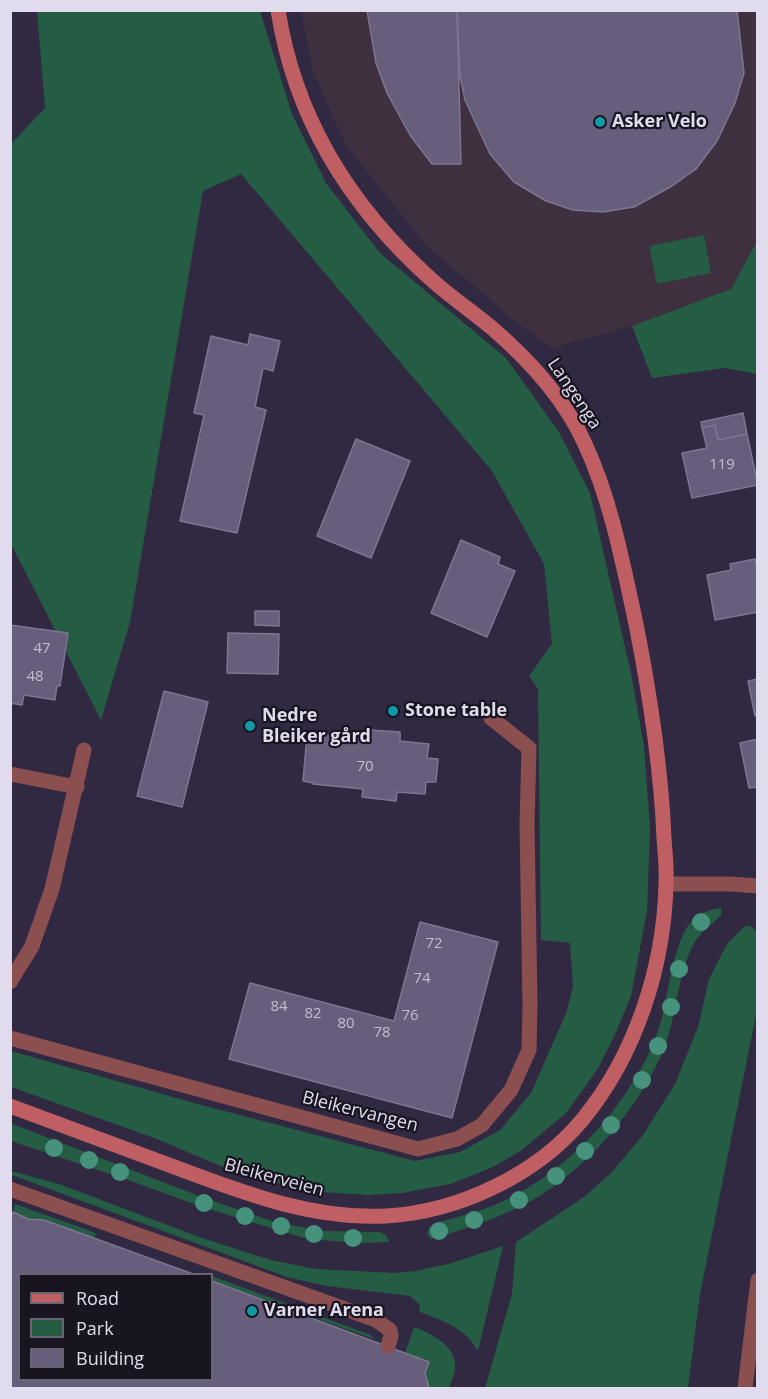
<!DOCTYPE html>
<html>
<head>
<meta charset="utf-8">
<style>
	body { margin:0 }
	#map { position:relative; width:768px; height:1399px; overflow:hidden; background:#312942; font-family:"Open Sans",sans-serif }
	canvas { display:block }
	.frame { position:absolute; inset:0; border:12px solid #e0dced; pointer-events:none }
	.legend { position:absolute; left:18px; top:1273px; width:195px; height:108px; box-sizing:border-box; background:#181420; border:2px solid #686472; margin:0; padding:8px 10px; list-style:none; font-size:18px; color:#e0dced }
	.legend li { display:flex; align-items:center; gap:12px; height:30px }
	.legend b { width:30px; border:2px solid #686472 }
</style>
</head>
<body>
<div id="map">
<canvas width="768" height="1399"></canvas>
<div class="frame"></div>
<ul class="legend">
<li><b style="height:8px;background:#bf5f63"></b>Road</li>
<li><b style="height:16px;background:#245c44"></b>Park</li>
<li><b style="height:16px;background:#675e7b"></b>Building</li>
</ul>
</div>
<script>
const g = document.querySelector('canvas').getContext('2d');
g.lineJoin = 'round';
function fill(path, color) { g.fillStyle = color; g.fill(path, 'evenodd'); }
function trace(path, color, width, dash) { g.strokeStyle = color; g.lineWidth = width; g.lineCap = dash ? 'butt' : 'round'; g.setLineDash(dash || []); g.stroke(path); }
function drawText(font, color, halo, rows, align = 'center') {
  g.font = font + ' "Open Sans",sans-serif'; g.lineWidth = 4.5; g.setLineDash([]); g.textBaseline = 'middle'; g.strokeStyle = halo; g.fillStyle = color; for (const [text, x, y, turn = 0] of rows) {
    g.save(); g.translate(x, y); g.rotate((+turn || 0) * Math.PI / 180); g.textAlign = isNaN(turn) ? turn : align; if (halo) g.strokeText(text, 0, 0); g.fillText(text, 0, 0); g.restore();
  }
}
fill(new Path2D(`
	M301,11H757L756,243L731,289L632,326L552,348L520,325L427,246L346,145L313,72Z`), '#3e303e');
fill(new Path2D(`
	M37,11H260L292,114L326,183L380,253L506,358L559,432L590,493L631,673L644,746L650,828L647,911L631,996L614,1037L597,1070L566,1113L522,1150L493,1167L451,1184L402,1193L368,1195L308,1191L237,1173L157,1139L11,1087V1051L194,1103L415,1161L460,1152L500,1130L531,1093L567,1011L573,986L570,943L541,940L538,689L529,676L552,644L544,564L492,471L241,174L203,191L130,622L101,720L11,544L10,145L45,108Z
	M757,212V374L725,368L652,378L632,326L731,289L756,243Z
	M704,235L711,273L657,284L649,246Z
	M721,908V915C713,924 703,930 696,940C681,962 676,1010 668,1037C646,1104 578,1182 513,1210C487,1222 459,1231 431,1239L427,1234L429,1227L437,1223C455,1217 476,1213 494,1205C538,1187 579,1153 609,1116C630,1089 650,1058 660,1025C669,997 673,930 699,915C706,911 713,909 721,908Z
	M745,926H750L757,931V1010L700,1294L688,1388H485L512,1294L516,1242L584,1197L611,1173L643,1135L675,1084L698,1027L709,979L727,944Z
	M10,1123L199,1196L275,1222L322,1231L380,1232L386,1235L389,1240V1242L361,1243L307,1239L202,1207L131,1181L11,1141Z
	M11,1171L59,1184L202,1238L271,1260L316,1269L394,1273L415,1271L452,1263L503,1246L478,1351C465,1328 444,1321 420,1312L419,1304L410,1296L327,1286L287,1277L12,1175Z
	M15,1204L96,1233L94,1239L44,1220L28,1219L13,1212Z
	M212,1276L371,1335L374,1339L212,1281Z
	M414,1327C432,1334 458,1346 455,1370C454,1376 451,1382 449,1388H429L425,1373L429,1362L405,1353Z`), '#245c44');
const building = new Path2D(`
	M367,10H457L461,164H432L410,135L387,93L376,63Z
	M457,10H737L744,73L735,103L717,141L696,169L672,186L634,207L603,212L573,210L546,201L514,182L490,154L465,100L460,76Z
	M250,334L280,341L273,371L263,368L255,407L266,410L237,533L180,521L204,415L194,413L211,336L248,345Z
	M743,413L747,434L718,440L715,425L702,428L701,422Z
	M715,425L718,440L747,434L758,485L692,498L682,453L707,448L702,428Z
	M356,439L410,461L371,558L317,536Z
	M461,540L500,557L498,564L515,571L487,637L431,613Z
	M755,559L758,570V612L715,620L707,575L731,570L730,564Z
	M255,611H279V626L255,625Z
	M10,625L68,633L60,686H57L55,700L24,695L22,705L10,703Z
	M228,633L279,634L278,674L227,673Z
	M758,679V715L755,716L748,681Z
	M164,691L208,702L182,807L137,796Z
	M371,730L400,732V741L429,744L427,758L438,759L436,782H426L425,794L397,792L396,801L362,797L363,789L313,784V783L303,781L307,735L317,736V734L370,738Z
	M758,739V787L749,788L740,743Z
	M420,922L498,942L452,1118L229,1059L250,983L394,1021Z
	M13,1212L28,1219L44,1220L193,1274H20V1380H212V1281L429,1362L425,1373L429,1388H10V1218Z`);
fill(building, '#675e7b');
trace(building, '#7d7593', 1.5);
trace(new Path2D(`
	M10,1189L376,1320L390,1330L391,1336L388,1346`), '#8c4f50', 15);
trace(new Path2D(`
	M10,774L77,787
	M666,884H730L758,886
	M10,982L32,946L52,889L84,750
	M10,1038L418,1149L457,1139L482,1125L511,1090L529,1050L530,1004L527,824L529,748L491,718
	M745,1388L758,1280`), '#8c4f50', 15);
trace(new Path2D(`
	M10,1106C63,1126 116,1145 169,1165C239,1191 310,1220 386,1216C458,1212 537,1175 583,1119C636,1054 664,967 666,884C667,869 665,853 664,838C661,765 650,695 636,624C623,564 611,500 585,444C565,399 528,359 492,328C473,312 452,298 433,281C351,208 295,120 278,10`), '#bf5f63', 15);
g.fillStyle = '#46927c';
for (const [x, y] of [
	[701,922],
	[679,969],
	[671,1007],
	[658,1046],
	[642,1080],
	[611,1125],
	[54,1148],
	[585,1151],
	[89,1160],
	[120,1172],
	[556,1176],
	[519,1200],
	[204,1203],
	[245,1216],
	[474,1220],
	[281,1226],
	[439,1231],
	[314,1234],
	[353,1238]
]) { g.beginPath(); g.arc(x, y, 9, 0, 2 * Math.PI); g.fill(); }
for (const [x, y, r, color] of [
	[600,122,6,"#0f9aa8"],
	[393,711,6,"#0f9aa8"],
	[250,726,6,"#0f9aa8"],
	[252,1311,6,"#0f9aa8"]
]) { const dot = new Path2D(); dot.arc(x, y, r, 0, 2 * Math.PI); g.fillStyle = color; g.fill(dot); trace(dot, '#181420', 2); }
drawText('15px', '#c2bcd0', null, [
	["119",722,465],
	["47",42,649],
	["48",35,677],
	["70",365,767],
	["72",434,944],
	["74",422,979],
	["84",279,1007],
	["82",313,1014],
	["76",410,1016],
	["80",346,1024],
	["78",382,1033]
]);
drawText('bold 18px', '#e0dced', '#181420', [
	["Asker Velo",612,122],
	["Stone table",405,711],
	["Nedre",262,716],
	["Bleiker gård",262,737],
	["Varner Arena",264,1311]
], 'left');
drawText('18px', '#e0dced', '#181420', [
	["Langenga",574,394,56],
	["Bleikervangen",360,1112,14],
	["Bleikerveien",274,1178,15]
]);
</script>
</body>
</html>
